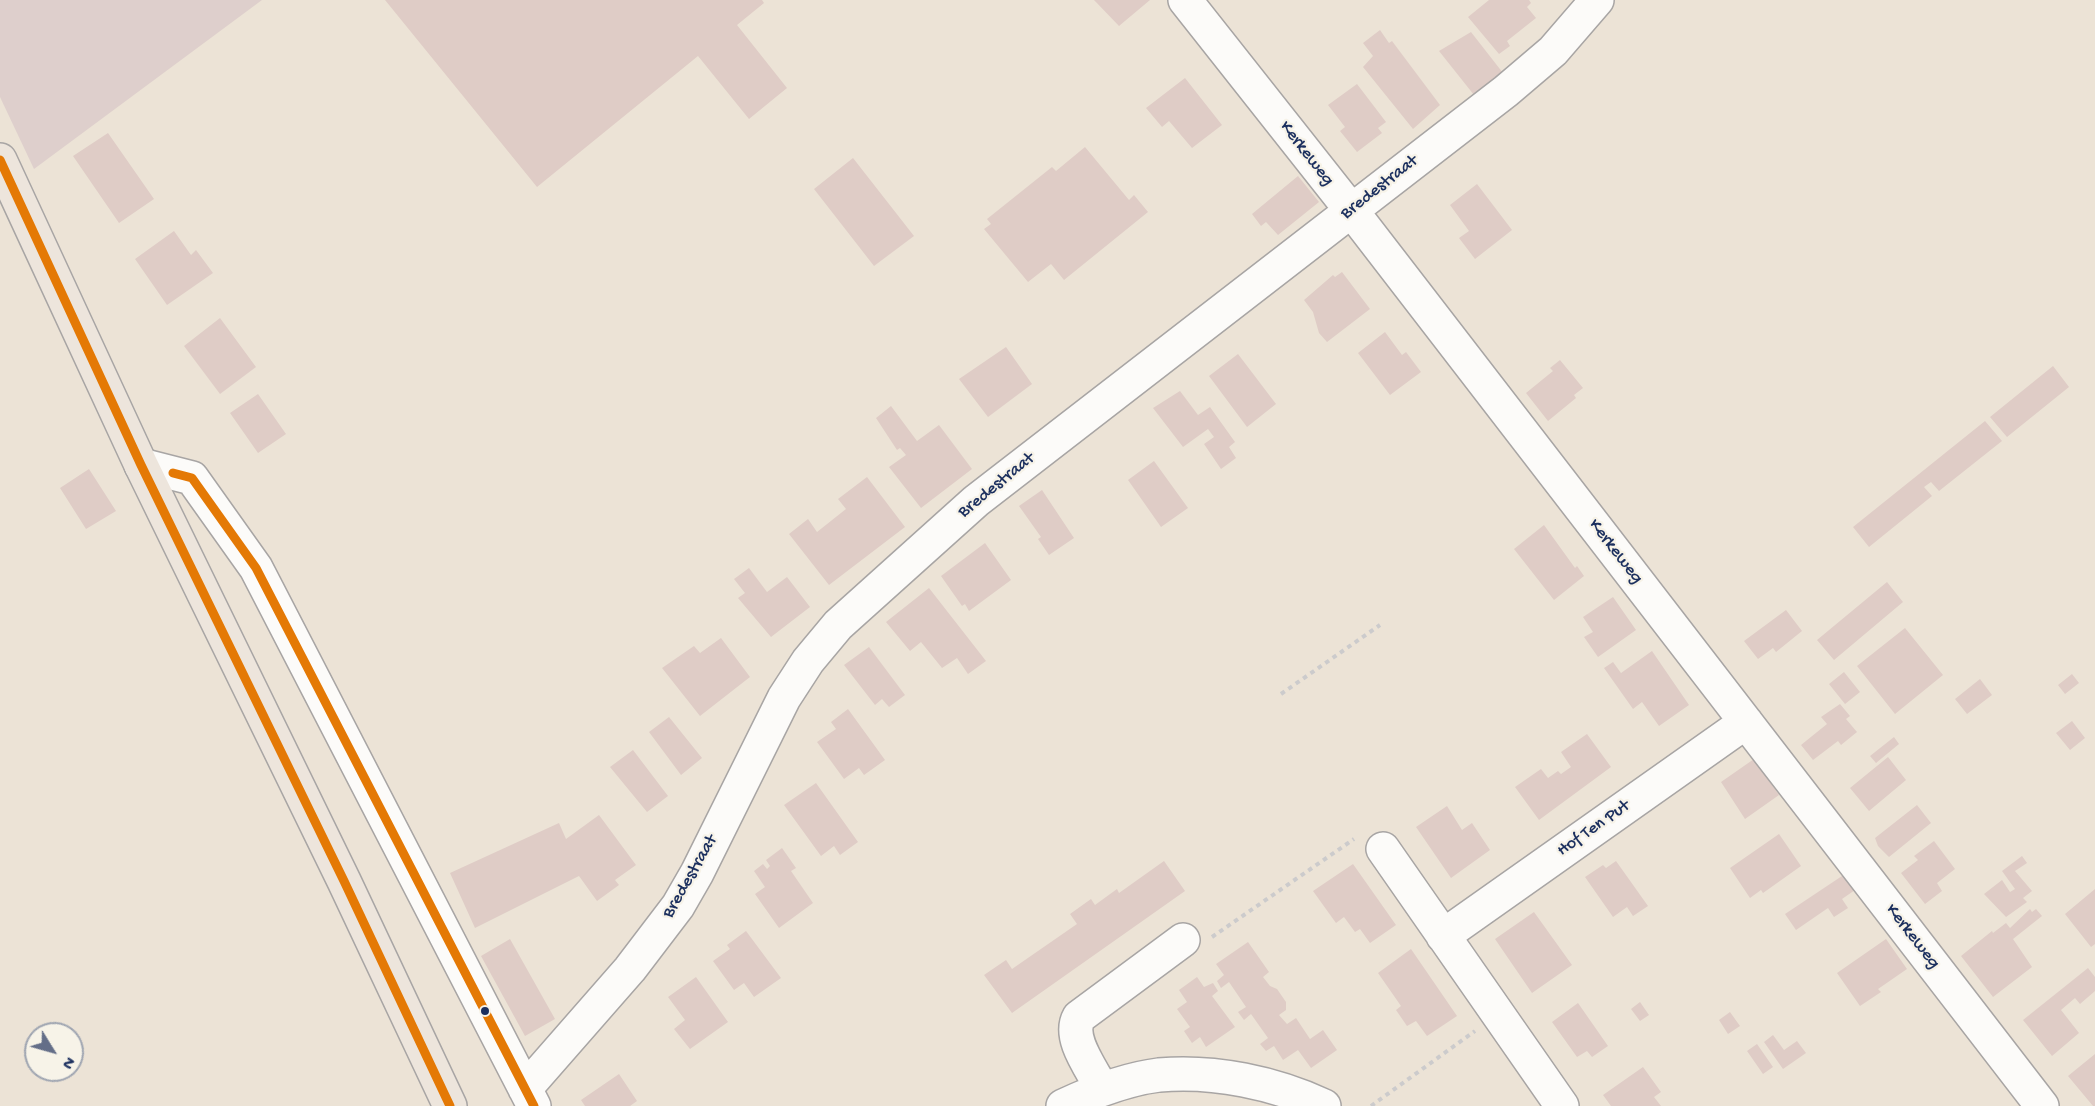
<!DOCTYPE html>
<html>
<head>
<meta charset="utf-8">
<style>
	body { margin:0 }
	#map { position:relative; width:2095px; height:1106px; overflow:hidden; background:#ece3d6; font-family:"Gochi Hand",sans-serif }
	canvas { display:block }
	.north { position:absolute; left:24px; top:1022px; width:60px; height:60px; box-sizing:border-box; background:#f7f3e8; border:2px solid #9fa5b1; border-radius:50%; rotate:127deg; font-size:16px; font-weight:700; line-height:24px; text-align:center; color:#1b2f5e }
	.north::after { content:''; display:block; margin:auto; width:21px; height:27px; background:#646e88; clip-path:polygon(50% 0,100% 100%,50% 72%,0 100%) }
</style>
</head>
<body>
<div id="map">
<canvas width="2095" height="1106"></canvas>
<div class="north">N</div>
</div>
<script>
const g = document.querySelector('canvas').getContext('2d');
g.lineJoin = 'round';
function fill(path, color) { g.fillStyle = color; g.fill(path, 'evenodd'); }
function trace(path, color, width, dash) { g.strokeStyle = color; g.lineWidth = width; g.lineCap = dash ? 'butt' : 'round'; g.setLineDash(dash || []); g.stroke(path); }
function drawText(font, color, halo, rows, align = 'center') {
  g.font = font + ' "Gochi Hand",sans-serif'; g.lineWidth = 4.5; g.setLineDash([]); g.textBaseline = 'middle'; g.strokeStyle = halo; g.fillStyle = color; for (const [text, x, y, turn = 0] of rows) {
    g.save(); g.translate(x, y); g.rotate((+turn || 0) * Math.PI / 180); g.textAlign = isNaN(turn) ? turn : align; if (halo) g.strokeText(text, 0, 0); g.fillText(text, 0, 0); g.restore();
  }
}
fill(new Path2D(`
	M0,0H262L34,169L0,97Z`), '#decfcc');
fill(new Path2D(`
	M385,0H762L764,3L737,25L787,88L749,119L698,56L537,187Z
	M1094,0H1150L1119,26Z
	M1489,0H1529L1531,3L1527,7L1536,18L1507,41L1510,46L1499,54L1468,17Z
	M1380,30L1389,43L1392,41L1440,105L1413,129L1363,67L1373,56L1363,43Z
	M1471,32L1503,73L1474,95L1439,51Z
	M1185,78L1222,125L1192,148L1169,121L1162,127L1146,108Z
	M1357,84L1386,122L1378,128L1382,133L1357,152L1340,131L1345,127L1328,105Z
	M108,133L154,199L119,223L73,156Z
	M1085,147L1129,200L1134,195L1148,212L1064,280L1051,264L1028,282L984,229L991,224L987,219L1052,167L1056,171Z
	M853,158L914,236L874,266L814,189Z
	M1298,176L1319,202L1278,235L1266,222L1261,226L1252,214Z
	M1477,184L1512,230L1475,259L1459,238L1469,231L1450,205Z
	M174,231L191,255L196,250L213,273L167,305L135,259Z
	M1342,272L1370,309L1327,342L1319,333L1313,312L1304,300L1333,275L1335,277Z
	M220,318L256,367L220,394L184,346Z
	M1385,332L1402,355L1406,352L1421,372L1390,395L1358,353Z
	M1006,347L1032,384L988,417L959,379Z
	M1238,354L1276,404L1247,427L1209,376Z
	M1560,360L1583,388L1574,395L1576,398L1548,421L1526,393L1553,371L1550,368Z
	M2053,366L2069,387L2007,437L1990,417Z
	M1180,391L1198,415L1210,407L1235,442L1229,447L1236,458L1221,469L1204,444L1214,437L1208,429L1183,447L1153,408Z
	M258,394L286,434L258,453L230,413Z
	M891,406L917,441L939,425L972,469L921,508L889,467L906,455L900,448L897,450L876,418Z
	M1985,421L2002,441L1939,491L1931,482L1924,487L1932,496L1869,547L1853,527Z
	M1154,461L1188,508L1161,527L1128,480Z
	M89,469L116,511L86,529L60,488Z
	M867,477L905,527L829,585L789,534L808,519L817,532L846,509L838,499Z
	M1042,490L1074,538L1049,555L1038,539L1041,537L1019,506Z
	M1544,525L1575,568L1577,566L1584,576L1554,600L1514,549Z
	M985,543L1011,580L969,611L965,604L962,606L941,576Z
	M749,568L767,592L787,577L810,607L771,637L738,598L745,593L734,579Z
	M1887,582L1903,602L1834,660L1817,640Z
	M929,588L986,661L968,674L957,658L942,668L921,642L910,651L886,622Z
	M1613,597L1636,630L1598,657L1584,637L1593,632L1583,617Z
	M1786,610L1802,631L1776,652L1773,648L1758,659L1744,641Z
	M1905,628L1943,675L1895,714L1857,666Z
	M721,638L750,677L700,716L662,668L694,646L700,653Z
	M869,647L905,695L889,707L882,699L875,705L844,665Z
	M1652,651L1689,705L1659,726L1642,702L1633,709L1604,668L1613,662L1621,673Z
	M1844,672L1860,692L1845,704L1829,684Z
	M2072,674L2079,683L2065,694L2058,685Z
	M1980,679L1992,695L1967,714L1955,699Z
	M1840,704L1850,716L1846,719L1857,732L1841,745L1838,741L1813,760L1801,745L1827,724L1821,717Z
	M848,709L885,760L864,775L859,768L844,779L817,742L836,729L831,722Z
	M669,717L702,758L681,775L649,732Z
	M2072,721L2085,738L2070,750L2056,733Z
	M1587,734L1611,767L1539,820L1515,787L1541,769L1548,778L1558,771L1561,774L1571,767L1561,752Z
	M1894,737L1899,744L1876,763L1870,756Z
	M633,750L668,796L647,812L610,767Z
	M1888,757L1906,780L1869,811L1850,788Z
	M1754,759L1779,795L1745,819L1721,782Z
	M816,783L858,842L840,855L834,846L821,856L784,805Z
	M1917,805L1931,823L1889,857L1878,846L1875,838Z
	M1447,806L1462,830L1472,823L1490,850L1451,878L1416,827Z
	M599,815L636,865L615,880L619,885L597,901L579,876L475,928L450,873L559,823L566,839Z
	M1779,834L1801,866L1763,893L1761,890L1750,898L1730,868Z
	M1934,841L1955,869L1937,883L1942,891L1925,904L1901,873L1918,860L1914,856Z
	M782,848L796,868L791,871L813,903L779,928L755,894L765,887L754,871L763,864L767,869L770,866L766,860Z
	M2022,856L2027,863L2015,871L2032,891L2023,898L2027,902L2006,917L1984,894L2002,880L2010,892L2015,889L2002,871Z
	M1164,861L1185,891L1012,1013L984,975L1006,960L1012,969L1077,924L1070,914L1091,899L1095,905L1117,889L1119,893Z
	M1616,861L1648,906L1633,916L1627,907L1613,917L1585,877L1603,865L1606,868Z
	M1353,864L1396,925L1370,943L1360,929L1355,932L1344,917L1336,923L1313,891Z
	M1845,874L1855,890L1842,899L1848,908L1834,917L1828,908L1796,930L1785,914Z
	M2095,889V944L2091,947L2065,914Z
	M2030,909L2032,912L2036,909L2042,916L2013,939L2032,967L1993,997L1961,956L1992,931L1993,933L2006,923L2010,928Z
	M1534,912L1572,965L1532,993L1495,939Z
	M746,931L781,978L754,997L744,983L734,990L713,961L730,949L727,945Z
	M510,939L555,1019L525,1036L481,956Z
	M1886,939L1907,969L1878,989L1881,992L1860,1006L1837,973Z
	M1248,942L1269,972L1263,977L1270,986L1277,989L1286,1002V1010L1279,1015L1287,1024L1296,1018L1310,1039L1323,1030L1337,1050L1311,1068L1298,1050L1283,1060L1274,1046L1266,1051L1260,1044L1268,1038L1251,1014L1244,1020L1238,1012L1246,1007L1229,982L1221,988L1217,981L1224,975L1216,964Z
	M1411,949L1457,1016L1427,1036L1416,1021L1407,1026L1396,1010L1401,1006L1378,973Z
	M2088,968L2095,977V991L2080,1004L2075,998L2061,1010L2079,1033L2052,1056L2023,1020Z
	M696,977L728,1022L690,1049L674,1029L685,1020L668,997Z
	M1197,977L1204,987L1213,983L1218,991L1212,996L1235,1027L1206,1047L1200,1037L1192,1043L1184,1031L1190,1027L1177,1009L1187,1002L1179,990Z
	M1640,1002L1649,1015L1640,1021L1631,1009Z
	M1578,1003L1608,1046L1592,1057L1587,1051L1577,1057L1552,1022Z
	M1730,1012L1740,1026L1728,1034L1719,1020Z
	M1773,1035L1784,1050L1797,1041L1806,1053L1783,1069L1764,1042Z
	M1757,1044L1773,1067L1763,1074L1747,1051Z
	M2095,1054V1106H2093L2068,1076Z
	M1643,1067L1661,1092L1654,1097L1661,1106H1611L1603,1095Z
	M619,1074L637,1101L630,1106H585L581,1100Z`), '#dfccc6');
const minor = new Path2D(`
	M1185,0L1351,210L2042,1106
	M141,465L192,478L256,568L534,1106
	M1383,849L1562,1106
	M1443,936L1746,722
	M525,1089L630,969L678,906L697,873L784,698L808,661L838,625L976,501L1506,91L1553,51L1597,0
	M1102,1089C1092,1069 1067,1038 1079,1017L1183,940
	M1063,1106C1093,1092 1126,1079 1159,1075C1214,1070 1275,1083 1324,1106`);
const major = new Path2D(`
	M0,160L141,465L344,881L450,1106`);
trace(minor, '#a8a5a4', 36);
trace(major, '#a8a5a4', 36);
trace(new Path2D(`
	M1281,694L1380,625
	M1212,937L1354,839
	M1371,1106L1475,1031`), '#cccbcc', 4, [4.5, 4.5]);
trace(minor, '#fcfbf9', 33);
trace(major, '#ede5dc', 33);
trace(new Path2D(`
	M0,160L141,465L344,881L450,1106
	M173,473L192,478L256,568L534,1106`), '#e47905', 9);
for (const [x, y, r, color] of [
	[485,1011,5,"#1b2f5e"]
]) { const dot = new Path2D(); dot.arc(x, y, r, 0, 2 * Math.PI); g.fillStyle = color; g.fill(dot); trace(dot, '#f7f3e8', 2); }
drawText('18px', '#1b2f5e', '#f7f3e8', [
	["Kerkeweg",1306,154,52],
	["Bredestraat",1380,188,-38],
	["Bredestraat",997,486,-39],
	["Kerkeweg",1615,552,52],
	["Hof Ten Put",1594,829,-35],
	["Bredestraat",691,877,-60],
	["Kerkeweg",1912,937,52]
]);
</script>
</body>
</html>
